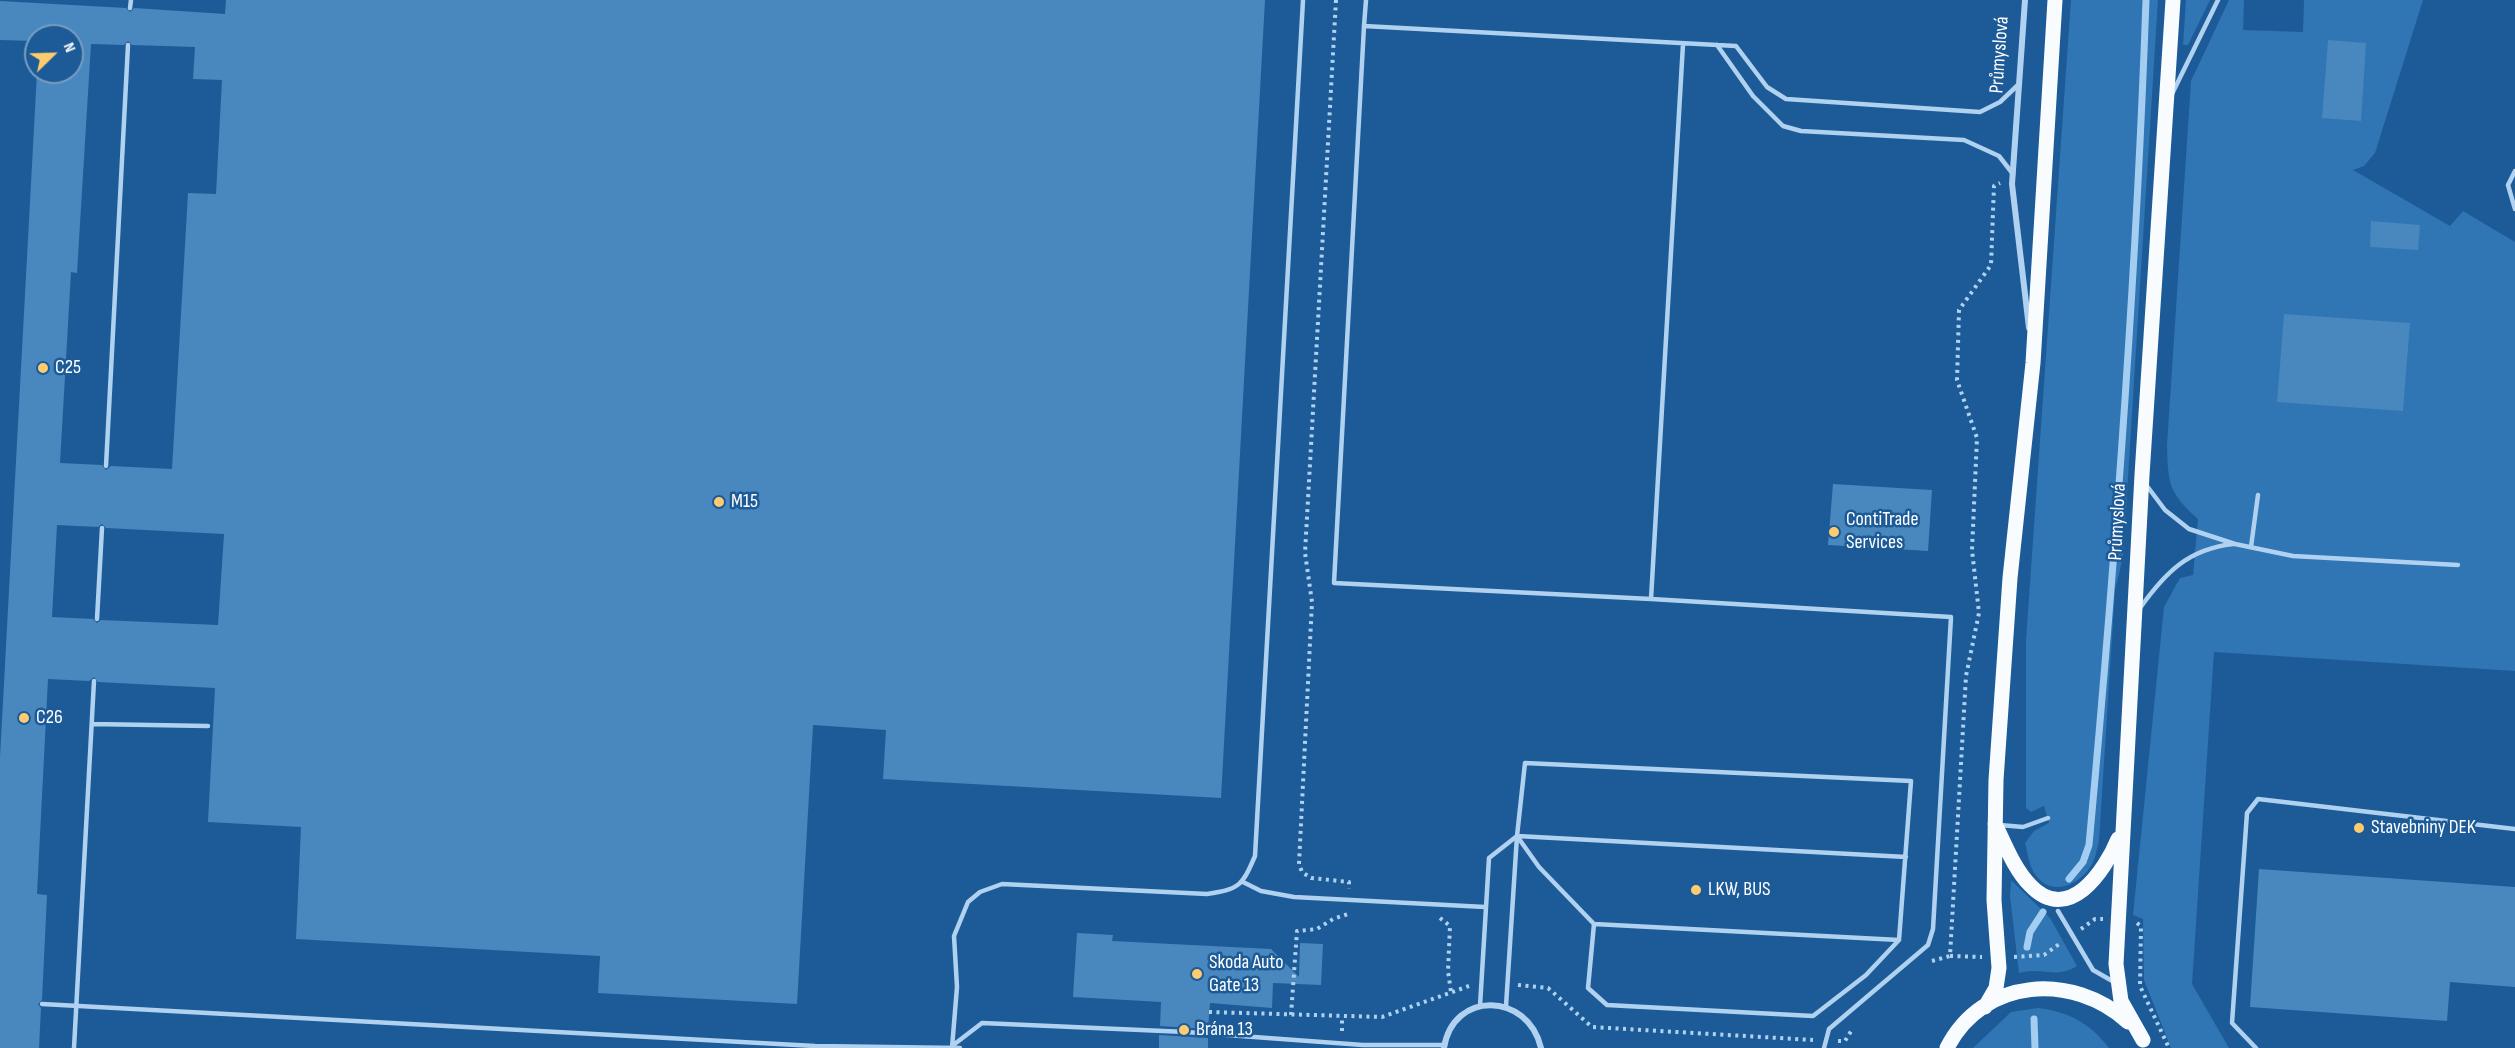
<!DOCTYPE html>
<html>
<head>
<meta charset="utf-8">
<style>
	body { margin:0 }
	#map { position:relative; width:2515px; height:1048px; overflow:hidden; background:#1c5b97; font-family:"Sofia Sans Condensed",sans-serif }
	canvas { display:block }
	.north { position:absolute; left:24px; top:24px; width:60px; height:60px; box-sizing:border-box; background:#1c5b97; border:2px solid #779dc1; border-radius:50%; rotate:67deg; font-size:16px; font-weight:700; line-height:24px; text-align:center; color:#fff }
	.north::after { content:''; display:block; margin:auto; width:21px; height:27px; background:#ffcb6f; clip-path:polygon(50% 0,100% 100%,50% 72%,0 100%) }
</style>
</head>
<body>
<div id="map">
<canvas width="2515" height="1048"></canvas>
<div class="north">N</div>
</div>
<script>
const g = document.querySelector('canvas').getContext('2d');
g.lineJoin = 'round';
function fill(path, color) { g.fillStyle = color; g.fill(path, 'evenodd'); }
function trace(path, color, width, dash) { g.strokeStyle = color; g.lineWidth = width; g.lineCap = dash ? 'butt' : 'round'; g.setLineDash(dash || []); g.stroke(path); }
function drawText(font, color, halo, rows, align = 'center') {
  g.font = font + ' "Sofia Sans Condensed",sans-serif'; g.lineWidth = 5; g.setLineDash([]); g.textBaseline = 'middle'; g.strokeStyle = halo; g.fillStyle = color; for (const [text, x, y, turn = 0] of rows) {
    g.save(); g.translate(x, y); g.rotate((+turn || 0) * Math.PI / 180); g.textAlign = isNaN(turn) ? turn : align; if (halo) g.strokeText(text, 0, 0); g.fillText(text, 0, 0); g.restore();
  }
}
fill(new Path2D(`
	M2071,0H2158L2123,557L2115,590L2099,841C2097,848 2096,857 2092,864C2082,883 2055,897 2038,878C2029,869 2028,854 2025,843L2034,831L2049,823L2044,806L2031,812L2026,808V640Z
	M2186,0H2210L2188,45H2183Z
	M2229,0H2244L2243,30L2303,32L2304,0H2423L2375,153L2364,166L2353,170L2450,226L2463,211L2515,242V671L2214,652L2192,984L2229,1048H2171L2144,980L2143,919L2133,915L2164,607L2180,578L2193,575L2198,519C2168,492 2168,483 2167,445L2191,81Z
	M2011,880L2050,918L2077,966C2053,980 2045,966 2019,973L2010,896Z
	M2038,1008C2069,1012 2090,1023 2109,1048H1973L2011,1012Z`), '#3075b4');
trace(new Path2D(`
	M2069,879L2083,862L2089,845C2115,564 2136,282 2146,0
	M2027,947L2030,932L2043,912
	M2034,1019L2035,1048`), '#a4cdf2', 7);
fill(new Path2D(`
	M226,0H1265L1221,798L883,779L886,730L813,725L797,1004L598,993L600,956L296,939L301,827L208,822L215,688L98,682L94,677L89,681L48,679L37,894L47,895L42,1000L38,1004L41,1008L39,1048H0V757L37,72H72V36H36V41L0,40V1L126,8L130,12L134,8L225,14ZM128,41L132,45L195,47L193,79L222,80L216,194L188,193L172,469L111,466L106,470L102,465L60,463L71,272L77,273L91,44L124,45ZM102,524L106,528L224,534L218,625L101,620L97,623L93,619L52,617L57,525L98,527Z
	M2328,40L2366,43L2361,121L2322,118Z
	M2371,221L2420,225L2418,250L2370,247Z
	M2284,314L2410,323L2403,411L2277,402Z
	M1833,484L1932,490L1928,551L1828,545Z
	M2259,869L2515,887V987L2450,982L2447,1021L2250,1007Z
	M1077,933L1113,935L1112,941L1271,949L1299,977L1300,943L1323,944L1321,985L1273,983L1272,1008L1210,1003L1208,1029L1160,1026L1161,1002L1073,997Z
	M1159,1035L1208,1038V1048H1159Z`), '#4987bf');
trace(new Path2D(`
	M1336,0L1305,553L1312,602L1299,864L1302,872L1311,878L1349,882V889
	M1440,918L1450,926L1448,971L1451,992
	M2137,923L2141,926L2140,986L2169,1048
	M2081,929L2095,919H2103
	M1950,956L1982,957
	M2014,957L2044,955L2062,942
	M1932,961L1950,956L1966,676L1979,613L1972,550L1977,438L1957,380L1959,310L1991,265L1994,186L2000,183
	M1518,985L1548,988L1592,1027L1813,1040
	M1209,1012L1382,1017L1469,986
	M1291,1015L1297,931L1317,929L1333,919L1348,914
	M1342,1031V1017
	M1838,1041H1845L1853,1028`), '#b0d2f0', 4, [3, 4.5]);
trace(new Path2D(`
	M1366,0L1364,26L1736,46L1767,87L1786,99L1980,112L2000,102L2019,84
	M130,8L131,0
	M1364,26L1334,583L1651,599
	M1683,44L1651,599L1951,617L1933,929L1928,945L1829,1029L1824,1048
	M1717,45L1753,96L1783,126L1801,131L1964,140L1999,156L2013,174
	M2172,94L2218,0
	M2515,171L2508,185L2515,209
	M106,466L128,45
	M2147,486L2165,510L2189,529L2235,544L2293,556L2458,565
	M2251,547L2258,495
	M2140,608C2165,573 2188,549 2233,544
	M97,619L102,528
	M92,724L208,726
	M2000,825L2023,827L2048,818
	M1517,836L1539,867L1594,924L1899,940L1911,781L1525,763L1517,836L1906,857
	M1243,882L1261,891L1294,897L1485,907
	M2058,911L2093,970L2114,982
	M1594,924L1588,988L1607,1005L1813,1016L1866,975L1899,940
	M42,1004L815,1046L960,1048
	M1480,1006L1489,858L1517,836
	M1506,1006L1517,836
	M952,1046L982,1023L1186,1032L1363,1045H1445
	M74,1048L94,681
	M952,1048L957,987L954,936L968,902L980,892L1002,884L1207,894C1240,889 1242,886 1255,856L1303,0
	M2256,1048L2232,1023L2247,813L2258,799L2515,829`), '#b0d2f0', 4.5);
trace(new Path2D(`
	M2025,0L2012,184L2029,328
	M1444,1048C1453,990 1528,992 1541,1048`), '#b0d2f0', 6);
trace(new Path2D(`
	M1995,824C2005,844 2014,869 2030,885C2068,926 2105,871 2118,839
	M1985,1007L1996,988L1999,968L1994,900L1996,780L2010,578L2033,363L2055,0
	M2143,1040L2121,1001L2116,964L2142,475L2173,0
	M1947,1048C1983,977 2073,972 2128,1022`), '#f9fcff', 15);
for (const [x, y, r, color] of [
	[43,368,6,"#ffcb6f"],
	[719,502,6,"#ffcb6f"],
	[1834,532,6,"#ffcb6f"],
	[24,718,6,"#ffcb6f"],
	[2359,828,6,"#ffcb6f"],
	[1696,890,6,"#ffcb6f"],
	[1197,974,6,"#ffcb6f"],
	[1184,1030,6,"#ffcb6f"]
]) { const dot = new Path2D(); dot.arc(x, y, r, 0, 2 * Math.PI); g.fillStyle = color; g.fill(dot); trace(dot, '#1c5b97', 2); }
drawText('20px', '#fff', '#1c5b97', [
	["Průmyslová",2000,55,-86],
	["Průmyslová",2118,522,-87]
]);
drawText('20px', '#fff', '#1c5b97', [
	["C25",55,368],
	["M15",731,502],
	["ContiTrade",1846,520],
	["Services",1846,543],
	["C26",36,718],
	["Stavebniny DEK",2371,828],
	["LKW, BUS",1708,890],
	["Skoda Auto",1209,963],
	["Gate 13",1209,986],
	["Brána 13",1196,1030]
], 'left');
</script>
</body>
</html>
